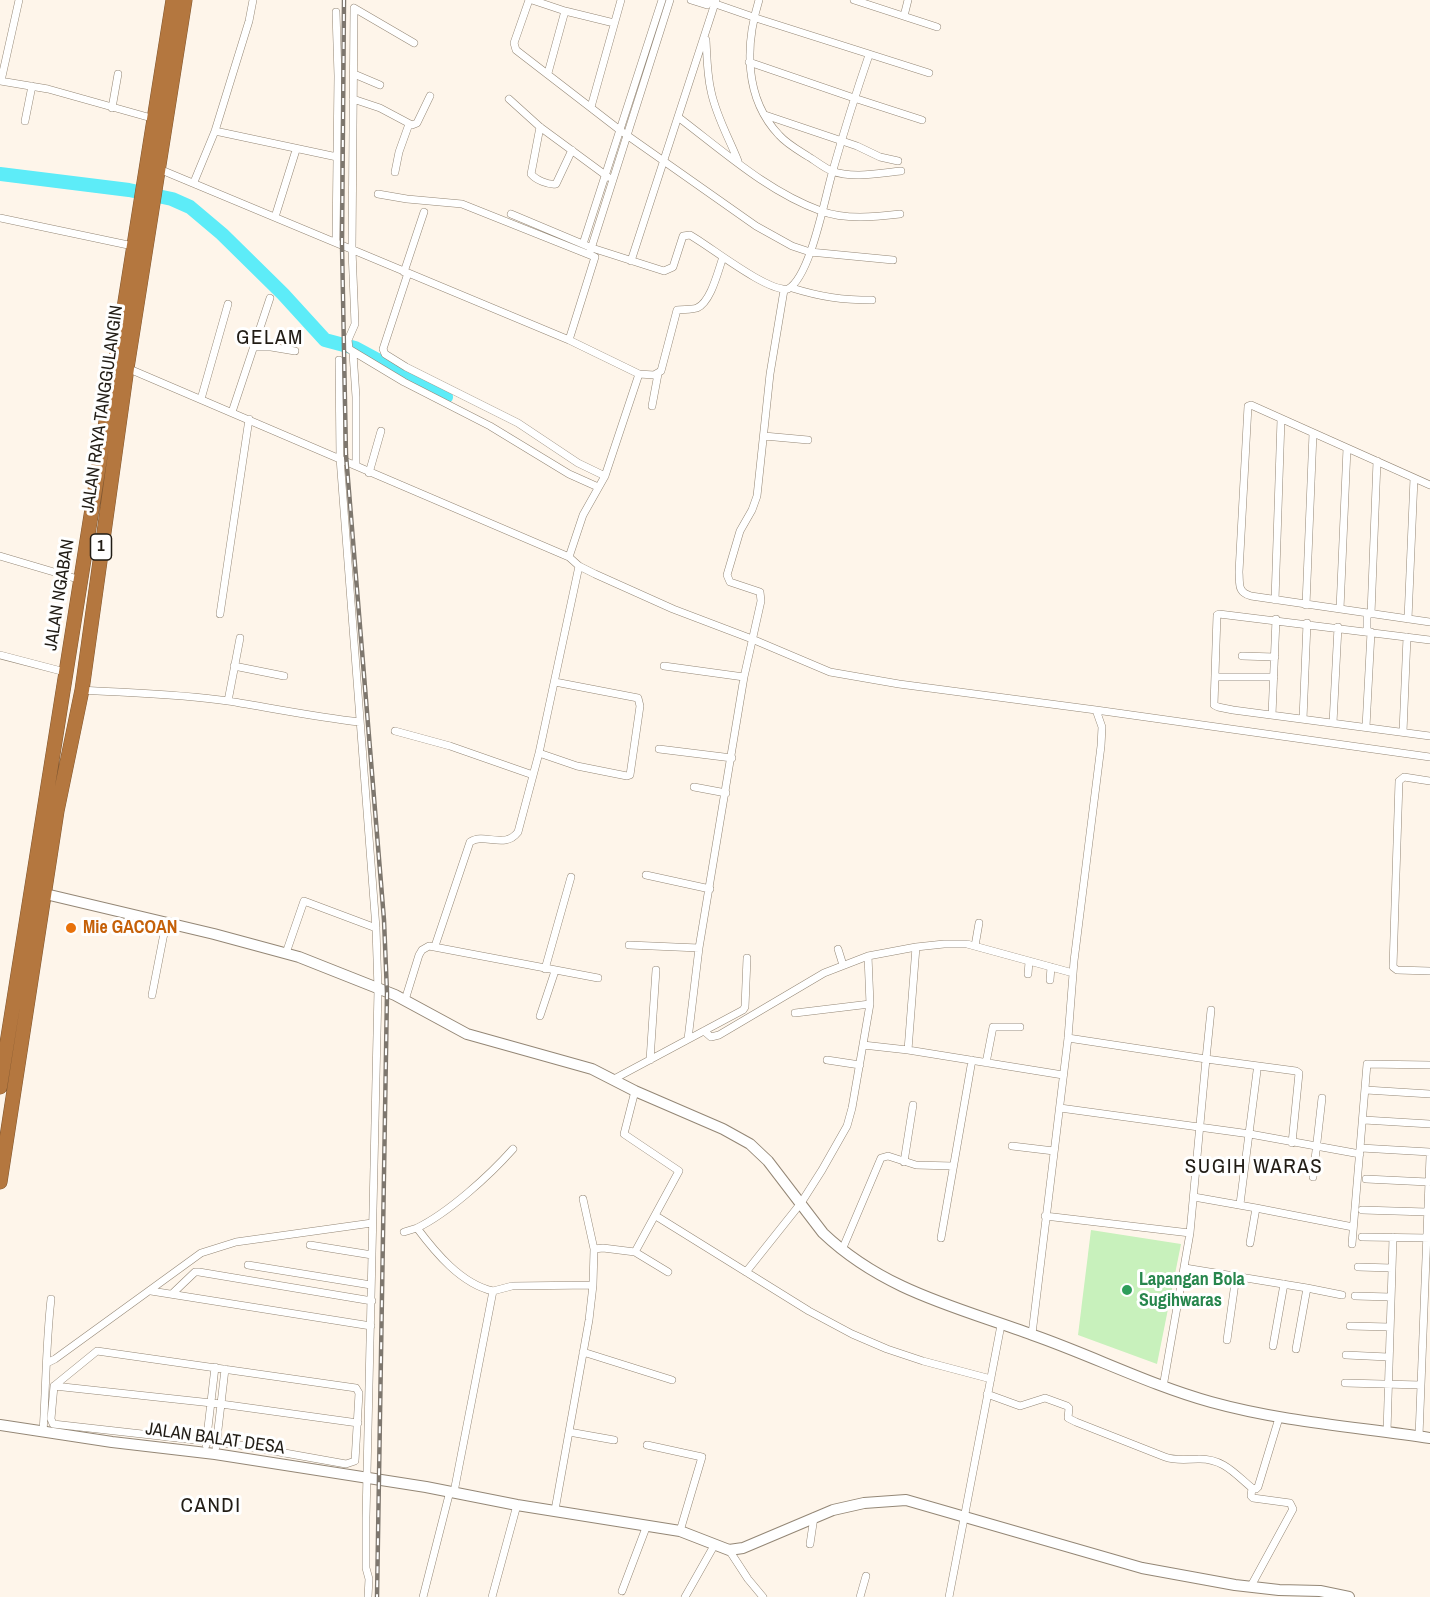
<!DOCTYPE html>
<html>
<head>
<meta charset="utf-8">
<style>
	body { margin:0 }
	canvas { display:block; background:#fef5ea }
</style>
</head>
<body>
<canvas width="1430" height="1597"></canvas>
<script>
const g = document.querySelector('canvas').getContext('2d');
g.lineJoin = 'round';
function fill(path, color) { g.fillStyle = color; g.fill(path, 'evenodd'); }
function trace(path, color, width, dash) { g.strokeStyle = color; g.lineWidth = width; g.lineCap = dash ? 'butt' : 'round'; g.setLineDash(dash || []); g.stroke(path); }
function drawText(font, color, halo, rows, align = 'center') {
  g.font = font + ' "Archivo Narrow",sans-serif'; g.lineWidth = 6; g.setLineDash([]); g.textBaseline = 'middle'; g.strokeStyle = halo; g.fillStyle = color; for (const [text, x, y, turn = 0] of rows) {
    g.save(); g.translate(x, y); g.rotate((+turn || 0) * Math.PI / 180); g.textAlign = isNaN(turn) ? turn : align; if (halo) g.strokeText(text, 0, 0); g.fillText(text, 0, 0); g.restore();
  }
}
fill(new Path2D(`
	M1091,1230L1181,1244L1157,1364L1078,1335Z`), '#c8f1bc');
trace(new Path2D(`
	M0,174L129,190L172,199L190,207L222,234L283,294L325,340L355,348L446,397`), '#5decf8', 14);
const street = new Path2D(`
	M529,0L514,43L516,50L621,131L756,226L792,246L810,252L893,260
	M532,0L565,11L614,23
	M691,0L707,5
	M704,0L759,19L929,73
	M759,0C745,45 744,98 779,135C787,144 798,150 809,157C816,161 824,168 832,171C853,179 880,173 901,171
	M854,0L937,27
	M904,16L908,0
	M706,40C707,57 707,74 711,91C716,116 729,138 738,161
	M414,43L354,8L352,250L355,324L348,340L349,349L404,382L490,426L569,474L598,487
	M749,62L854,98L922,120
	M548,73L565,11
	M354,74L380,85
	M0,81L48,89L155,119
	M1,81L19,0
	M353,99L380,108L412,125L417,123L430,96
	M509,99L540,127L608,177
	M591,107L621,0
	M112,108L118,74
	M765,115L857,146L880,157L898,161
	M678,117C723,151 768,192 821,211C845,220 875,217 900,214
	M25,121L32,86
	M540,127L532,169L531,174C536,180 548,185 556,184L572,150
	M215,131L337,157
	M159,169L569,340L639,374L654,375L661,371L677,310C684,309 691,310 697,308C711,302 718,271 723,257
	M395,172L399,152L409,124
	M194,182L215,131L249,21L253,0
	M378,194L407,199L462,204L595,257L569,340
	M511,214L592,248L664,271L673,267L683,236L690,235C711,247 767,292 788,289C811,276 825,196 833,170C844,131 856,93 869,55
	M275,217L296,150
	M0,218L133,246
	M336,242L338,76L336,12
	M583,244L662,0
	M590,252L670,0
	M631,261L716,0
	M404,272L424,212
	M408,273L383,349L385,354L406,367L518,423L578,463L605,476
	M792,288C821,297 842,300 872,300
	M253,347H271L295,351
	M353,353L356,397V466
	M339,360L340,458L376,928L378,990L366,1518V1568L369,1579L368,1597
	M127,368L569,557L579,566L595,574L673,609L752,639L830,672L899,684L1096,710L1102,727L1101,746L1074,961L1068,1038L1032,1334
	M201,399L228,304
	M652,406L658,374
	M232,412L270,298
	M764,436L808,440
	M369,473L381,431
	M1430,485L1251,405L1248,406L1239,572C1240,584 1237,592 1251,596L1430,622
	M0,556L81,580
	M569,557L583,515L605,476L639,374
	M1275,600L1281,419
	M1306,605L1313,433
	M1340,609L1347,448
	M1367,613V632
	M220,614L249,419
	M1371,614L1377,461
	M1408,619L1414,478
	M1430,640L1219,614L1217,615L1214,705L1218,707L1233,710L1430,736
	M0,655L65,672
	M1242,656L1275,657
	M234,666L284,676
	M664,666L744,677
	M1216,677H1274
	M82,690C130,693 180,694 228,701C272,708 315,717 360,722
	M228,701L240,638
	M1096,710L1430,757
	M1272,715L1276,619
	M1303,719L1307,623
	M1333,723L1338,627
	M1366,727L1371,632
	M395,731L450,746L533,775
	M1403,732L1407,637
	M659,749L732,758
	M539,753L577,766L627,776L630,775L640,706L638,698L555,682
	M1430,781L1404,777L1399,781L1393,967L1397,970L1430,971
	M694,787L726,793
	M646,875L710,889
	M629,945L699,948
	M435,946L470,842C485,832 504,850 518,832L539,753L579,566
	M975,946L979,923
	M838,949L843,965
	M286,953L304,901L376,928
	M545,969L571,877
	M1028,974L1029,962
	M1050,980L1051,967
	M152,995L166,923
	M405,1000L419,955L422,950L429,946L598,978
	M795,1013L870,1004
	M540,1016L555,971
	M704,1031L711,1037L719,1035L824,973L868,956L916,947L944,944H967L1073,973
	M1068,1038L1206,1059L1211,1010
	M688,1039L699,948L744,677L761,601L760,592L730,582L727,575L740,531L752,510L757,496L770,374L784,290
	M863,1045L908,1050L1063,1075
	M908,1050L916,947
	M650,1060L656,970
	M827,1060L860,1065
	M986,1063L993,1027H1020
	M614,1079L743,1010L745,1007L747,958
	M1366,1090L1430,1094
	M1060,1108L1250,1134L1360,1154
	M1364,1120L1430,1124
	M1012,1146L1054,1151
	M1361,1148L1430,1152
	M904,1162L913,1105
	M1313,1177L1322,1098
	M1366,1179L1428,1182
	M1194,1197L1256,1208L1250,1243
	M583,1199L594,1249
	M1240,1204L1257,1071
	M1256,1208L1353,1227
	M1362,1210L1427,1212
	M656,1216L809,1311L852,1334L887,1349L923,1361L991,1379
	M1045,1216L1190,1233
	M404,1232L417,1228
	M1362,1237L1430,1238
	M941,1238L972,1060
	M1352,1244L1367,1064L1430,1065
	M310,1245L372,1255
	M842,1250L881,1158L888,1156L916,1165L953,1166
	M635,1252L668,1272
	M248,1265L371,1285
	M1358,1267L1392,1268
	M1185,1268L1307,1288L1296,1349
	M746,1272L801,1203L822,1170L847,1126L852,1108L870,1004L868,956
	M1307,1288L1342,1295
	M151,1291L371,1326
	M493,1291C461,1284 435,1252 417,1228C448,1213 489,1176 513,1149
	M173,1293L195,1272H199L372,1301
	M1355,1296L1391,1297
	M1350,1326L1390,1327
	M1227,1340L1236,1276
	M1273,1346L1284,1284
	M97,1351L356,1388L359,1393L355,1461L346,1464L240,1445L53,1424L51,1419L54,1386Z
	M583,1352L672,1380
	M1346,1355L1388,1357
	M47,1363L55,1359L201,1253L236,1242L372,1223
	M1345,1383L1421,1385
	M54,1386L221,1404L358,1423
	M1163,1387L1190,1233L1206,1059L1296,1071L1299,1073L1292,1143
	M987,1394L1020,1406L1045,1398L1067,1406L1069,1408L1068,1418L1076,1422L1165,1457C1176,1461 1187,1459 1198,1459C1223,1458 1235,1474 1252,1488
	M43,1432C46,1388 46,1343 51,1299
	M569,1432L614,1440
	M1387,1432L1393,1237
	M1419,1436L1430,1156
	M206,1445L215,1367
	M647,1445L702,1457L680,1531
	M216,1447L225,1369
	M1252,1488L1256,1489L1258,1487L1279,1418
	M454,1492L493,1291L512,1286L593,1285
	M555,1510L589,1320L593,1285L594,1249L603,1248L635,1252L679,1171L624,1134L635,1091
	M810,1544L814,1517
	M729,1550L748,1579L763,1597
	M1251,1586L1293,1509L1290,1503L1253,1498L1251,1496L1252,1488
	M622,1591L647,1525
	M423,1597L450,1491
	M492,1597L517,1505
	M685,1597L715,1544
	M860,1597L866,1576
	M949,1597L1001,1325`);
const secondary = new Path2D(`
	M37,892L214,934L299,957L395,995L467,1034L592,1069L635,1091L723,1129L750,1144L768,1161L823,1233C884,1291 957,1307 1033,1335C1093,1356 1150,1385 1211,1402C1283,1422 1357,1427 1430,1438
	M0,1425L112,1442L215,1454L426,1487L517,1505L680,1531L729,1550L743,1548L833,1510L864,1503L906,1500L1142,1568L1235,1585L1279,1590L1320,1591L1349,1597`);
const highway = new Path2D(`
	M0,1087L173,0
	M0,1182L57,811L82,690L127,368L185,0`);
trace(street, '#948776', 8);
trace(secondary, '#948776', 12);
trace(highway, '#815730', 15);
trace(street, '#fff', 7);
trace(secondary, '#fff', 10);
trace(highway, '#b4773f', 14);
const rail = new Path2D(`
	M344,0L342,245L346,455L384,920L387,993L377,1597`);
trace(rail, '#7e776e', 4.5);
trace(rail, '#fff', 2, [7]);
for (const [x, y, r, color] of [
	[71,928,6,"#e8710a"],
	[1127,1290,6,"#2e9e5b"]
]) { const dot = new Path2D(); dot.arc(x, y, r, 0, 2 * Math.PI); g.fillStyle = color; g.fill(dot); trace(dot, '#fff', 2); }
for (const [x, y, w] of [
	[101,547,21]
]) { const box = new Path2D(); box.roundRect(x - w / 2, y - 13, w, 26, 4.5); g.fillStyle = '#fff'; g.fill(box); trace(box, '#211c15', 1.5); }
drawText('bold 16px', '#211c15', null, [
	["1",101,547]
]);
drawText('18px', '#211c15', '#fff', [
	["JALAN RAYA TANGGULANGIN",103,409,-82],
	["JALAN NGABAN",60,595,-81],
	["JALAN BALAT DESA",215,1439,8]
]);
drawText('bold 18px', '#c56008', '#fff', [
	["Mie GACOAN",83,928]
], 'left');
drawText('bold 18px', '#27864d', '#fff', [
	["Lapangan Bola",1139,1280],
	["Sugihwaras",1139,1301]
], 'left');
g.letterSpacing = '1.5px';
drawText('21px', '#211c15', '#fff', [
	["GELAM",270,338],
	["SUGIH WARAS",1254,1167],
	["CANDI",211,1506]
]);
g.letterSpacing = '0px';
</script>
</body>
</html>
